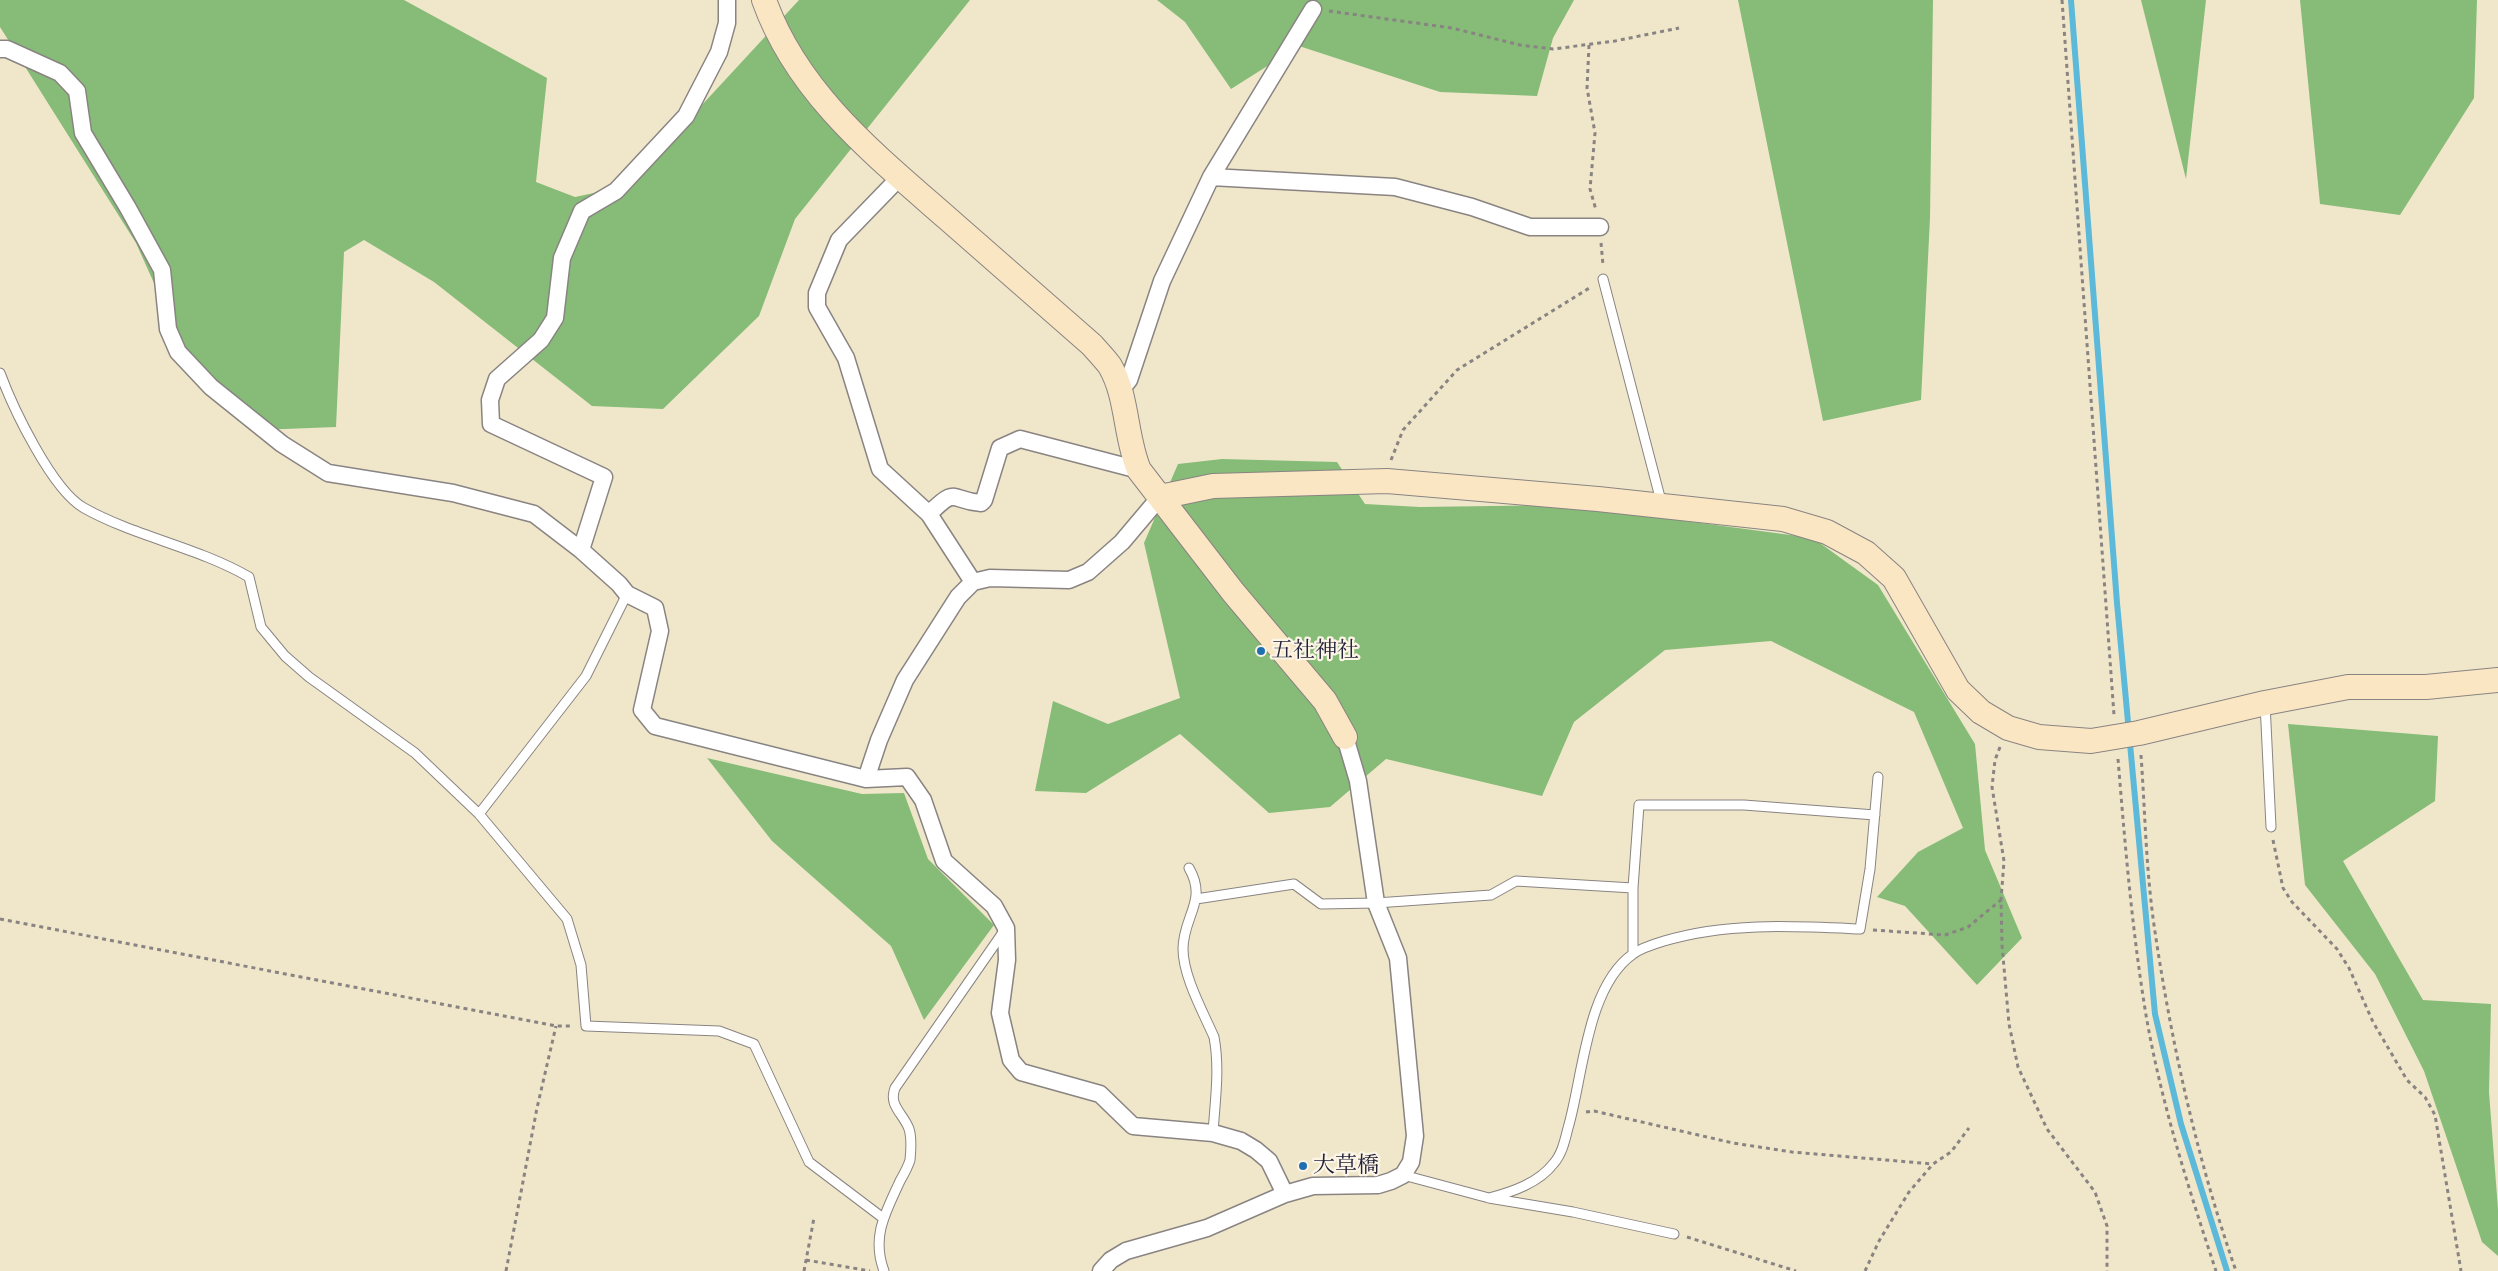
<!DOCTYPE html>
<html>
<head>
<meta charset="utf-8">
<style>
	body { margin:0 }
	canvas { display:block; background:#f0e7ca }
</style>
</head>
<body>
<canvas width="2498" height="1271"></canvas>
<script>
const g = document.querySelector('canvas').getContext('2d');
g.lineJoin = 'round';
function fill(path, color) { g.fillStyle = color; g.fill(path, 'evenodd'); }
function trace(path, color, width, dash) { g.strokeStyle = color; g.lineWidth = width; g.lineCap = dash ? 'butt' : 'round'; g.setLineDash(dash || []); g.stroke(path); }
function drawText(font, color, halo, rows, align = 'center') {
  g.font = font + ' "EB Garamond","Noto Serif JP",serif'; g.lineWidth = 4.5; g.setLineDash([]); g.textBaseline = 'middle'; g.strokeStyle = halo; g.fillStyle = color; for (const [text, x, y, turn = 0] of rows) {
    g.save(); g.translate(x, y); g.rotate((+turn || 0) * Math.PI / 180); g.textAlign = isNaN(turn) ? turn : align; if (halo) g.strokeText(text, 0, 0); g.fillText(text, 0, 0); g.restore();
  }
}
fill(new Path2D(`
	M0,0H404L547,78L536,182L575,197L627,186L799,0H970L795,219L759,316L663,409L592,406L434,282L364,240L344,252L336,427L258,430L201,388L136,243L0,27Z
	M1157,0H1574L1553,38L1537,96L1440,92L1299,46L1231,89L1185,22Z
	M1738,0H1933L1930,218L1921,400L1823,421Z
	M2141,0H2206L2186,179Z
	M2300,0H2477L2474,98L2400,215L2320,204Z
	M1222,459L1337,462L1365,504L1420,507L1565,505L1813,538L1878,585L1975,744L1985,850L2022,938L1977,985L1905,906L1877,897L1918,852L1963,828L1914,712L1771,641L1665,650L1574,722L1542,796L1386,759L1330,807L1269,813L1180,734L1086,793L1035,791L1053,701L1108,724L1180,698L1144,543L1178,464Z
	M2288,724L2438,736L2435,801L2343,861L2423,1000L2491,1004L2489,1092L2498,1209V1256L2482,1242L2424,1071L2375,974L2305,885Z
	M707,758L862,794L904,793L928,859L994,925L924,1020L891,946L772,841Z`), '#86bc78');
trace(new Path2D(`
	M2071,0L2117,603L2155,1014L2181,1124L2227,1271`), '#5cb9da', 6);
const lane = new Path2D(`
	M1603,279L1662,505
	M0,373C13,408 52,490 84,508C136,537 197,547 249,577L261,627L285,656L309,677L415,753L479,814L567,919L581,965L586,1026L719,1031L754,1044L809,1162L883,1218
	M2265,703L2271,827
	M479,814L586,676L627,594
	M1189,868C1208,901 1183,916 1183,949C1183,976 1203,1012 1214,1037C1220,1069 1215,1101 1213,1133
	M1196,899L1294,884L1321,904L1376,903L1491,895L1516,881L1633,888
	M1633,954V888L1639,805H1744L1875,815
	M1403,1175L1489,1198L1573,1212L1674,1234
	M1489,1198C1512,1192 1539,1183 1554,1163C1562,1154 1565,1140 1568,1128C1583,1078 1586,987 1633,954C1641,948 1654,944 1664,941C1727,922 1794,926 1860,929L1870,869L1878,777
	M884,1271C871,1236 886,1212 900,1181C904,1174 908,1167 910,1160C911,1150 912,1138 909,1129C904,1114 888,1106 895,1088L1004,931`);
const street = new Path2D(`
	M0,49H7L60,73L77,91L83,133L128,208L162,270L168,329L178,352L211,387L282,444L328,473L453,493L534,514L581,550L619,584L627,594L655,608L660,631L642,710L655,726L866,779L907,777L923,800L944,861L994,906L1006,928L1007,960L1000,1013L1011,1060L1021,1072L1100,1094L1133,1126L1213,1133L1241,1141L1256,1150L1269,1161L1285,1194
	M900,177L839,240L817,293V307L846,358L880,469L929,514L973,582
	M1211,177L1395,187L1472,207L1530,227H1600
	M1120,391L1129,380L1162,281L1211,177L1313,9
	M929,514C958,485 950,501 981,503L984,500L1000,448L1020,439L1139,470
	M581,550L604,477L491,424L490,400L497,379L541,340L555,318L562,258L582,211L616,191L686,116L719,52L727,23V0
	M866,779L879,740L905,680L958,597L973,582L990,578L1069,580L1088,572L1122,542L1160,497
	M1101,1271L1111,1260L1126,1251L1207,1228L1285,1194L1313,1186L1378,1185L1391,1181L1403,1175L1411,1162L1415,1136L1398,958L1376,903L1358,781L1345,737`);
const secondary = new Path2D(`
	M764,0C797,93 875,155 947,218C995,260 1044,303 1092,345C1098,352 1105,359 1110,366C1128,397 1125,437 1139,470L1233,592L1325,701L1345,737
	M1160,497L1213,486L1387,481L1598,499L1783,519L1827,532L1866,553L1894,578L1958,690L1981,712L2008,728L2039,737L2091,741L2139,733L2265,703L2348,687H2426L2498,680`);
trace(lane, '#898482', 11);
trace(street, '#898482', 19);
trace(secondary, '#898482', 26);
trace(new Path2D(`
	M2062,0L2114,715
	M1329,11L1452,28L1520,45L1553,49L1615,41L1679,28
	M1589,45L1587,88L1595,133L1590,189L1596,210
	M1601,243L1603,265
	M1391,460L1403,430L1457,370L1591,287
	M2000,747L1995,760L1992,787L2004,861L2001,900L2002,945L2009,1024L2018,1067L2047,1129L2095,1192L2107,1226V1271
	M2141,755C2145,811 2146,869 2154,925C2171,1042 2197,1159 2236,1271
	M2118,759C2125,844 2132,930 2146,1015C2161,1102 2188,1187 2216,1271
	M2273,840L2283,888L2292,902L2337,949L2349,968L2373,1022L2407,1080L2425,1097L2435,1115L2461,1271
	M0,919L556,1026H573
	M1873,930L1945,935L1968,927L2001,900
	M1586,1112L1594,1111L1733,1143L1792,1152L1933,1164
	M1687,1237L1796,1271
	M806,1260L870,1271
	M506,1271L537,1108L556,1026
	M804,1271L814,1218
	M1865,1271L1879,1241L1909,1192L1933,1164L1951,1152L1969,1128`), '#898482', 3, [4, 4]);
trace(lane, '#fff', 9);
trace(street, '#fff', 16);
trace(secondary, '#fbe6c3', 24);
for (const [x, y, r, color] of [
	[1261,651,5,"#1f6fb2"],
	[1303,1166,5,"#1f6fb2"]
]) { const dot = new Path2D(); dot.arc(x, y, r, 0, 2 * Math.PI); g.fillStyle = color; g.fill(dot); trace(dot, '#fcf5e5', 2); }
drawText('22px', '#22223b', '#fcf5e5', [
	["五社神社",1271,651],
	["大草橋",1313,1166]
], 'left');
</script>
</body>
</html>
